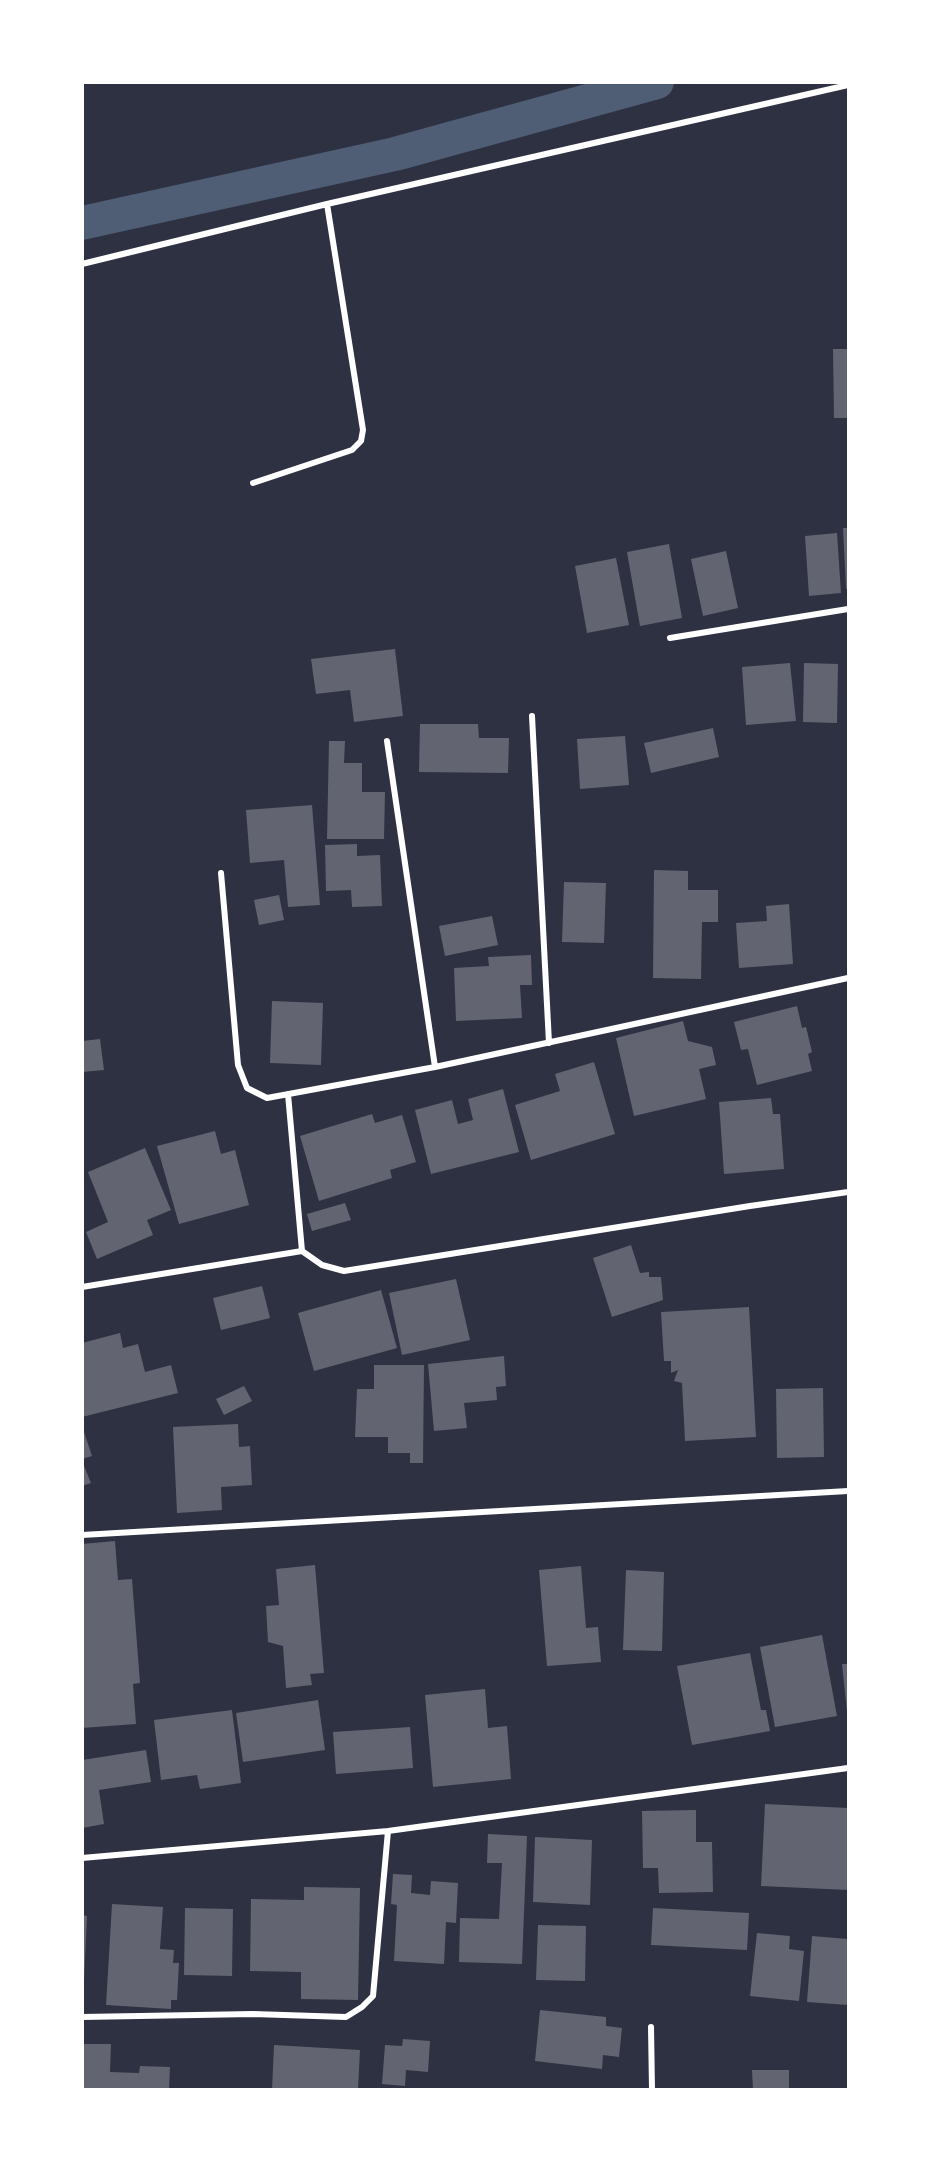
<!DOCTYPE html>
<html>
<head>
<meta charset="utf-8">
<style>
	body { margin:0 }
	#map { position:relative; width:931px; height:2172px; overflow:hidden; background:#2d3142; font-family:"Space Grotesk",sans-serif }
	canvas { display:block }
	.frame { position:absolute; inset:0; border:84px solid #fff; pointer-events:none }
</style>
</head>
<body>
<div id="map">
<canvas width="931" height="2172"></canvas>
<div class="frame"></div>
</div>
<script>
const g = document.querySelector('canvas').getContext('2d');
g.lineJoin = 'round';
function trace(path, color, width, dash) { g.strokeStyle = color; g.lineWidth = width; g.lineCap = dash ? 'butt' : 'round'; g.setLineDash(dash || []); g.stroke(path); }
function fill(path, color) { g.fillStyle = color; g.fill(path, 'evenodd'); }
trace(new Path2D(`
	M82,223L395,154L657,82`), '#4f5d75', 34);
fill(new Path2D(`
	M833,349H848V418H834Z
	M843,528H848V589H846Z
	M837,533L841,593L809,596L805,536Z
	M669,544L682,618L640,626L627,552Z
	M726,551L738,608L703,616L691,559Z
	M616,558L629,625L587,633L575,566Z
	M395,649L403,716L354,722L350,690L316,694L311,659Z
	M790,663L796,721L746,725L742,667Z
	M804,663L838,664L837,723L803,722Z
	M420,724H478L479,738H509L508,773L419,772Z
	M713,728L719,757L651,773L644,743Z
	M625,736L629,785L580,789L577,739Z
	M329,741H345L344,763H362V792H385L384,839H327Z
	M312,805L320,905L288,907L284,860L250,863L246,810Z
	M357,844V856L380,855L382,906L352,907L351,890L326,891L325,845Z
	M654,870L688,871V890H718V922H702L701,979L653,978Z
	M564,882L606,883L604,943L562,942Z
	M279,895L284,920L259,925L254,900Z
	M789,904L793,964L739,968L736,923L767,921L766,906Z
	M492,916L498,945L445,956L439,926Z
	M531,955L532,985H520L522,1018L456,1021L454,968L489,966L488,957Z
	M272,1001L323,1003L321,1065L270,1063Z
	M797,1006L802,1028L806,1027L812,1052L808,1054L812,1071L757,1085L748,1049L741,1050L734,1022Z
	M683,1021L688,1041L712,1047L716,1065L699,1069L706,1099L634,1116L616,1038Z
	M100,1039L104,1070L82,1072V1041Z
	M594,1062L615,1134L531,1160L515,1105L560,1091L555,1074Z
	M503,1089L519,1152L431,1174L415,1110L452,1100L458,1124L473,1120L468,1099Z
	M771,1098L773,1114H780L784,1169L724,1174L719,1102Z
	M372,1114L375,1123L402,1115L416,1162L390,1170L392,1178L319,1201L300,1136Z
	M215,1131L221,1154L235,1150L249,1205L179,1224L157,1146Z
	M145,1148L171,1210L147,1220L153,1235L97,1259L86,1232L108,1222L88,1172Z
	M345,1203L351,1220L312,1231L307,1214Z
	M631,1245L640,1273L649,1272V1277H661L663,1300L612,1317L593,1258Z
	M456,1279L470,1340L402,1355L389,1293Z
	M262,1286L270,1318L221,1330L213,1298Z
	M381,1290L397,1348L314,1371L298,1313Z
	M749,1307L756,1437L685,1441L682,1383L674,1381L678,1370L671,1373V1361H664L661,1312Z
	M120,1333L123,1348L138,1344L145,1372L171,1365L178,1393L82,1417V1343Z
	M504,1356L506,1386L496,1387L497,1400L464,1403L467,1428L434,1431L428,1364Z
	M374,1365H424L423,1463H410V1453H388V1437H355L357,1389H374Z
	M244,1386L252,1401L224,1415L216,1399Z
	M823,1388L824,1457L777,1458L776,1389Z
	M238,1424L239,1447L250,1446L252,1485L221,1487L222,1510L177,1513L173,1427Z
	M83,1429L92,1456L82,1459V1430Z
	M82,1461L91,1483L82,1486Z
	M115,1541L118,1580L132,1579L140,1683L133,1684L136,1724L82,1728V1544Z
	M315,1565L324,1673L310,1674L312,1685L286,1688L283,1646L268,1642L266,1606L279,1605L276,1569Z
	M581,1566L586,1628L598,1627L601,1662L547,1666L539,1570Z
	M626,1570L664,1572L662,1651L623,1650Z
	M822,1635L837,1716L775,1727L760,1647Z
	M750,1653L761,1710H766L770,1731L692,1745L677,1666Z
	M842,1664H848V1712H847Z
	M485,1689L488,1728L507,1726L511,1779L433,1787L425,1695Z
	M318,1700L325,1750L243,1762L236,1713Z
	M232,1710L241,1783L200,1789L197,1775L161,1780L154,1720Z
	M410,1727L413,1768L336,1774L333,1732Z
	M146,1750L151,1782L99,1790L104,1824L82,1828V1760Z
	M765,1804L848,1808V1890L761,1886Z
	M696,1810V1842H712L713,1892L659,1893L658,1868H643L642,1811Z
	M488,1834L527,1836L522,1964L459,1962L460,1918L499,1919L502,1863H487Z
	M535,1837L592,1840L590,1905L533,1902Z
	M393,1874L412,1875L411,1893L430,1895L431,1881L458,1883L456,1923L446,1922L444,1964L394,1961L397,1905L391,1904Z
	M304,1887L360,1888L358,2000L301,1999V1972L250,1971L251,1899L304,1900Z
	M112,1904L163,1907L160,1949L174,1950L173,1963H179L177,2000H171V2009L106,2005Z
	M185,1908L233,1909L232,1976L184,1975Z
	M653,1908L749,1913L747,1950L651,1945Z
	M82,1915L87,1916L84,1981L82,1980Z
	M538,1925L586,1926L585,1981L536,1980Z
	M757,1933L790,1936L789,1949L804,1951L799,2001L750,1996Z
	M812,1936L848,1939V2005L807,2002Z
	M540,2010L606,2017V2026L622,2028L619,2057L603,2055L602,2069L535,2061Z
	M403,2039L430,2041L428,2072L406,2070L405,2086L382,2084L385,2045L402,2046Z
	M82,2044H111L110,2072L139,2073L140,2066L170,2067L169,2090H82Z
	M274,2045L360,2050L358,2090H272Z
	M752,2070H789V2090H753Z`), '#626471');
trace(new Path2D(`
	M82,264L327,204L848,85
	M253,483L352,450L361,441L363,430L327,204
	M670,638L848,609
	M532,716L549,1043
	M387,741L435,1067
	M221,873L238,1065L247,1088L267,1098L435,1067L848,978
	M288,1094L302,1251
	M82,1287L302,1251L322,1265L344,1271L750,1206L848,1192
	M82,1535L848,1491
	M82,1858L388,1831L848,1768
	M82,2017L253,2014L346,2017L362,2007L373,1996L388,1831
	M651,2027L652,2090`), '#fff', 6);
</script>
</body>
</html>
